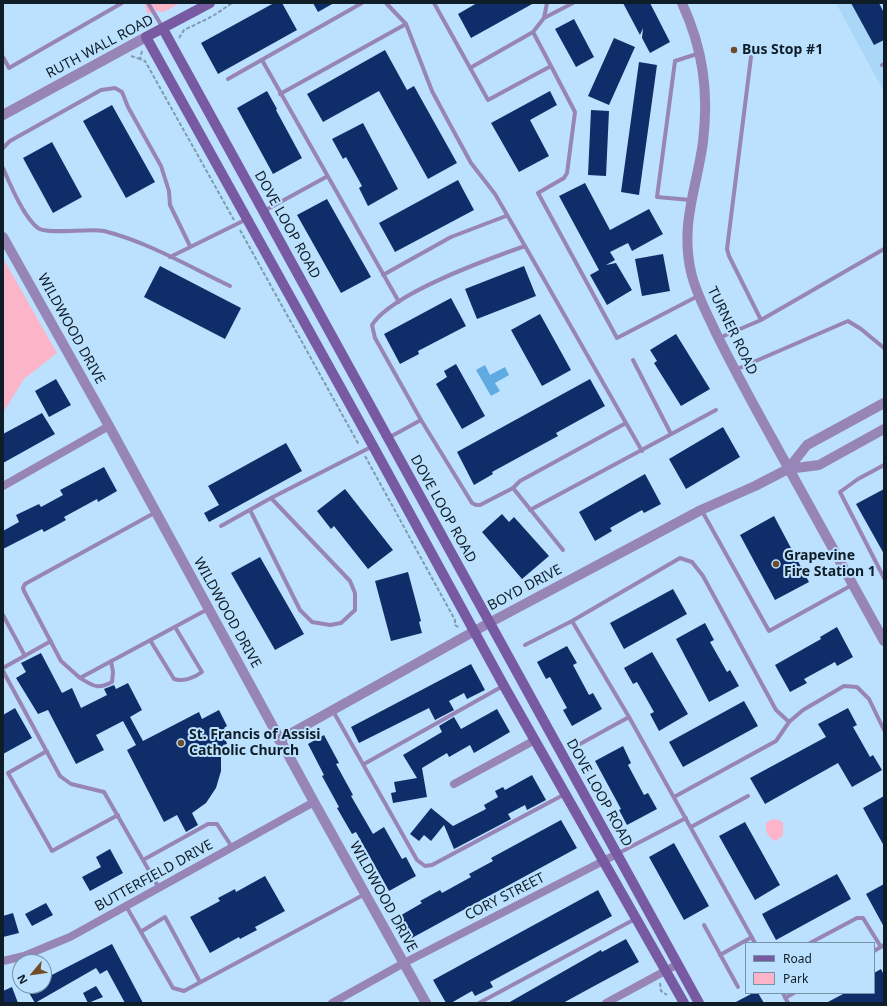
<!DOCTYPE html>
<html>
<head>
<meta charset="utf-8">
<style>
	body { margin:0 }
	#map { position:relative; width:887px; height:1006px; overflow:hidden; background:#bbe1fe; font-family:"Noto Sans",sans-serif }
	canvas { display:block }
	.frame { position:absolute; inset:0; border:4px solid #0f1d28; pointer-events:none }
	.legend { position:absolute; left:745px; top:942px; width:130px; height:52px; box-sizing:border-box; background:#bbe1fe; border:1px solid #7693a8; margin:0; padding:5px 7px; list-style:none; font-size:12px; color:#0f1d28 }
	.legend li { display:flex; align-items:center; gap:8px; height:20px }
	.legend b { width:20px; border:1px solid #7693a8 }
	.north { position:absolute; left:12px; top:954px; width:40px; height:40px; box-sizing:border-box; background:#bbe1fe; border:1px solid #7693a8; border-radius:50%; rotate:241deg; font-size:11px; font-weight:700; line-height:16px; text-align:center; color:#0f1d28 }
	.north::after { content:''; display:block; margin:auto; width:14px; height:18px; background:#724c29; clip-path:polygon(50% 0,100% 100%,50% 72%,0 100%) }
</style>
</head>
<body>
<div id="map">
<canvas width="887" height="1006"></canvas>
<div class="frame"></div>
<ul class="legend">
<li><b style="height:5px;background:#785aa3"></b>Road</li>
<li><b style="height:11px;background:#fcb5c8"></b>Park</li>
</ul>
<div class="north">N</div>
</div>
<script>
const g = document.querySelector('canvas').getContext('2d');
g.lineJoin = 'round';
function fill(path, color) { g.fillStyle = color; g.fill(path, 'evenodd'); }
function trace(path, color, width, dash) { g.strokeStyle = color; g.lineWidth = width; g.lineCap = dash ? 'butt' : 'round'; g.setLineDash(dash || []); g.stroke(path); }
function drawText(font, color, halo, rows, align = 'center') {
  g.font = font + ' "Noto Sans",sans-serif'; g.lineWidth = 4; g.setLineDash([]); g.textBaseline = 'middle'; g.strokeStyle = halo; g.fillStyle = color; for (const [text, x, y, turn = 0] of rows) {
    g.save(); g.translate(x, y); g.rotate((+turn || 0) * Math.PI / 180); g.textAlign = isNaN(turn) ? turn : align; if (halo) g.strokeText(text, 0, 0); g.fillText(text, 0, 0); g.restore();
  }
}
fill(new Path2D(`
	M836,3H884V92Z`), '#aad6f8');
fill(new Path2D(`
	M144,3H180L164,12L156,11L148,15Z
	M3,258L57,353L24,379L3,413Z
	M773,819L779,820L783,823V835L776,841C768,838 765,831 766,823Z`), '#fcb5c8');
fill(new Path2D(`
	M485,365L490,375L505,367L509,375L495,383L500,391L491,396L476,370Z`), '#5eaae1');
fill(new Path2D(`
	M274,3H282L297,30L218,74L201,43Z
	M313,3H334L318,12Z
	M477,3H534L471,38L458,14Z
	M623,3H650L670,42L650,53L642,38L643,28L640,35Z
	M851,3H879L884,13V40L874,45Z
	M574,19L594,57L576,67L555,29Z
	M614,38L635,47L609,105L588,96Z
	M385,50L407,90L414,86L457,163L428,179L379,91L323,122L307,94Z
	M639,62L657,65L639,195L621,192Z
	M267,91L277,109L276,110L302,158L273,174L237,108Z
	M550,91L557,105L530,120L549,156L519,172L491,123Z
	M112,105L155,182L126,198L83,121Z
	M591,110L609,111L606,176L588,175Z
	M363,123L398,189L368,206L359,188L362,186L346,157L343,159L332,139Z
	M52,142L82,197L53,213L23,158Z
	M458,180L474,210L395,252L379,223Z
	M585,183L610,230L649,209L663,234L632,251L628,243L610,252L615,260L606,265L616,263L632,290L607,305L590,275L599,270L559,196Z
	M327,199L371,277L341,293L297,215Z
	M663,254L670,291L642,296L635,259Z
	M160,266L241,308L225,339L144,297Z
	M524,266L536,296L477,319L465,289Z
	M451,298L466,326L418,351L419,354L400,364L384,334Z
	M540,314L571,370L542,386L511,330Z
	M676,334L710,389L681,406L654,363L657,361L650,350Z
	M456,364L485,416L462,429L436,384L447,377L444,371Z
	M56,379L71,405L49,417L35,391Z
	M590,379L605,406L556,433L558,436L492,472L493,474L474,485L457,452Z
	M42,413L55,434L3,463V434Z
	M723,427L740,457L686,489L669,459Z
	M286,443L302,471L209,522L204,513L219,505L208,486Z
	M104,467L117,491L98,502L97,499L64,517L66,520L44,532L42,529L3,549V531L19,522L16,515L39,504L41,507L63,495L60,490Z
	M645,474L661,504L644,513L642,510L610,528L612,531L595,541L579,512Z
	M345,489L393,550L368,569L334,526L331,529L317,511Z
	M884,489V554L856,504Z
	M502,514L509,522L514,517L549,556L522,579L482,532Z
	M774,516L809,582L775,600L740,535Z
	M260,557L304,634L275,650L231,573Z
	M408,572L421,621L419,622L422,633L391,641L375,581Z
	M673,589L687,614L624,649L610,623Z
	M705,623L714,640L710,642L727,672L730,670L739,686L709,702L676,639Z
	M837,627L853,657L837,666L835,662L804,679L807,683L790,692L775,665L821,639L820,637Z
	M567,646L577,663L573,665L589,695L593,693L602,709L572,726L563,710L567,708L550,677L546,679L537,662Z
	M652,652L688,714L659,731L650,714L654,712L637,682L633,684L624,668Z
	M41,653L62,693L72,688L81,708L107,695L104,689L114,685L116,689L128,683L142,710L130,717L143,741L199,712L202,719L219,710L227,726L224,728L227,734L224,735L227,744L223,745L224,753H221V771L216,788L206,803L192,813L198,825L186,832L177,815L164,822L127,750L136,745L123,721L96,735L104,750L76,764L48,710L38,714L16,678L26,672L21,663Z
	M471,664L485,690L467,699L464,693L449,701L454,710L435,720L429,708L359,743L351,727Z
	M744,701L758,726L683,767L669,742Z
	M15,708L32,738L3,754V715Z
	M848,708L857,725L853,727L870,757L873,755L882,770L852,787L838,763L765,804L750,778L826,737L818,724Z
	M497,709L510,732L474,753L470,745L449,757L447,753L422,768L427,797L393,803L391,793L396,792L394,782L417,778L403,755L442,732L439,726L454,717L461,729Z
	M324,735L339,763L336,764L353,795L351,796L373,834L384,827L402,859L406,857L416,876L389,891L356,832L352,834L337,808L339,807L322,776L324,775L308,744Z
	M623,746L631,763L628,765L644,795L648,793L657,809L627,825L619,810L621,809L595,761Z
	M532,775L546,800L527,810L525,805L508,814L511,819L456,848L454,849L444,825L431,841L424,835L419,841L410,834L431,808L453,826L486,809L484,805L498,797L495,791L503,787L505,790Z
	M884,796V846L863,808Z
	M561,820L577,848L410,939L398,917L422,903L420,901L440,890L442,893L471,877L469,874L493,861L491,858Z
	M745,822L780,885L755,900L719,836Z
	M674,843L709,906L684,920L649,857Z
	M110,849L123,873L90,891L82,877L101,867L96,857Z
	M837,874L851,899L776,940L762,914Z
	M265,876L285,911L255,927L257,930L240,939L239,937L210,953L190,917L220,901L218,898L235,889L236,892Z
	M884,884V927L866,894Z
	M598,890L612,916L490,982L493,987L475,996L472,991L451,1003H446L433,980Z
	M46,903L53,915L32,926L25,914Z
	M13,913L19,933L3,937V916Z
	M626,939L639,962L596,985L563,1003H508L601,950L602,952Z
	M112,944L143,1003H125L107,970L100,974L96,968L35,1003L25,986H44V979Z
	M881,969L884,975V1003H826L845,993H874V973Z
	M96,986L103,997L88,1003L83,993Z
	M12,987L18,1003H3V991Z
	M753,993H758L764,1003H734Z`), '#0f2e69');
trace(new Path2D(`
	M179,38L184,30L213,16L232,3
	M142,51L140,59L145,61L234,220
	M131,56L140,59
	M240,230L359,445
	M365,456L455,620V625L460,628
	M660,983L661,991L667,995`), '#7e9bb2', 2, [4, 2]);
trace(new Path2D(`
	M148,3L163,28
	M386,3L406,24L432,91L447,119L471,163L495,194L525,246L642,451
	M434,3L488,100L551,66L533,32L470,68
	M544,18L547,3
	M533,32L544,18L573,3
	M3,57L9,68L122,3
	M751,57L727,249L729,256L761,320
	M262,60L399,302
	M882,65L884,64
	M551,66L575,112L567,173L564,178L538,193L617,338L698,296
	M228,79L362,3
	M280,94L406,24
	M3,148L10,141L101,90L115,88L122,92L128,107L161,166L169,191L170,205L190,246
	M3,168C10,184 24,218 38,228C47,235 89,228 104,231C148,242 190,267 230,286
	M691,200L657,197L675,61L700,53
	M264,211L326,177
	M525,246C488,259 392,293 372,325L375,338L421,420L472,503L476,505H480L513,488L563,550
	M170,257L247,219
	M383,275L451,237L506,216
	M719,338L761,320L884,249
	M633,360L671,434
	M735,370L848,321L861,329L884,348
	M388,438L421,420
	M884,465L858,479L840,492L884,578
	M513,488L520,481L626,423
	M250,510L300,610L312,622L330,625L341,623L355,610V593L350,581L271,498
	M530,510L716,410
	M702,511L769,631L852,585
	M156,512L25,584L23,588L24,591L61,661L80,678L208,609
	M221,526L271,498L373,446
	M3,615L25,656
	M572,621L629,717L755,943
	M150,640L174,679C183,682 194,678 202,672L175,627
	M525,645L572,621L680,558L692,562L703,576L776,710L789,722
	M3,668L51,641
	M3,671L60,776L71,784L104,792L159,888
	M80,678C94,686 97,690 112,682L113,672L111,661
	M333,711L417,860L425,866L432,865L565,794
	M580,744L629,717
	M47,751L8,773L52,851L118,815
	M364,764L503,686
	M674,797L776,741L789,722L803,710L844,686L857,687L869,699L884,730
	M691,827L748,796
	M617,854L686,818
	M143,860L208,824H217L232,847
	M126,906L173,988L184,991L365,894
	M704,925L738,987
	M142,931L165,917L200,982
	M810,943L857,918H863L881,947
	M874,951L884,945
	M720,955L752,937
	M783,993L788,1003
	M785,998L794,993
	M479,1003L635,919`), '#9885b7', 4);
trace(new Path2D(`
	M3,486L109,426
	M454,784L535,740
	M3,961L24,956L70,937L314,802
	M332,1003L404,963L617,854
	M606,1003L678,964`), '#9885b7', 8);
trace(new Path2D(`
	M682,3C703,49 709,91 703,142C697,187 680,224 691,272C696,294 707,313 716,333C731,363 747,393 763,422C803,495 844,568 884,641
	M3,115L146,37
	M3,237L109,426L314,802L426,1003
	M788,469L807,445L884,403
	M279,740L489,623L701,510L755,486L788,469L819,465L884,429`), '#9885b7', 10);
trace(new Path2D(`
	M210,3L146,37L373,446L504,686L684,1003
	M163,29L699,1003`), '#785aa3', 10);
for (const [x, y, r, color] of [
	[734,50,4,"#724c29"],
	[776,564,4,"#724c29"],
	[181,743,4,"#724c29"]
]) { const dot = new Path2D(); dot.arc(x, y, r, 0, 2 * Math.PI); g.fillStyle = color; g.fill(dot); trace(dot, '#bbe1fe', 1.5); }
drawText('14px', '#0f1d28', '#bbe1fe', [
	["RUTH WALL ROAD",100,47,-28],
	["DOVE LOOP ROAD",287,225,61],
	["WILDWOOD DRIVE",71,329,61],
	["TURNER ROAD",732,331,64],
	["DOVE LOOP ROAD",443,509,61],
	["BOYD DRIVE",525,588,-28],
	["WILDWOOD DRIVE",227,613,61],
	["DOVE LOOP ROAD",599,793,61],
	["BUTTERFIELD DRIVE",154,876,-29],
	["WILDWOOD DRIVE",383,897,61],
	["CORY STREET",505,897,-27]
]);
drawText('bold 14px', '#0f1d28', '#bbe1fe', [
	["Bus Stop #1",742,50],
	["Grapevine",784,556],
	["Fire Station 1",784,572],
	["St. Francis of Assisi",189,735],
	["Catholic Church",189,751]
], 'left');
</script>
</body>
</html>
